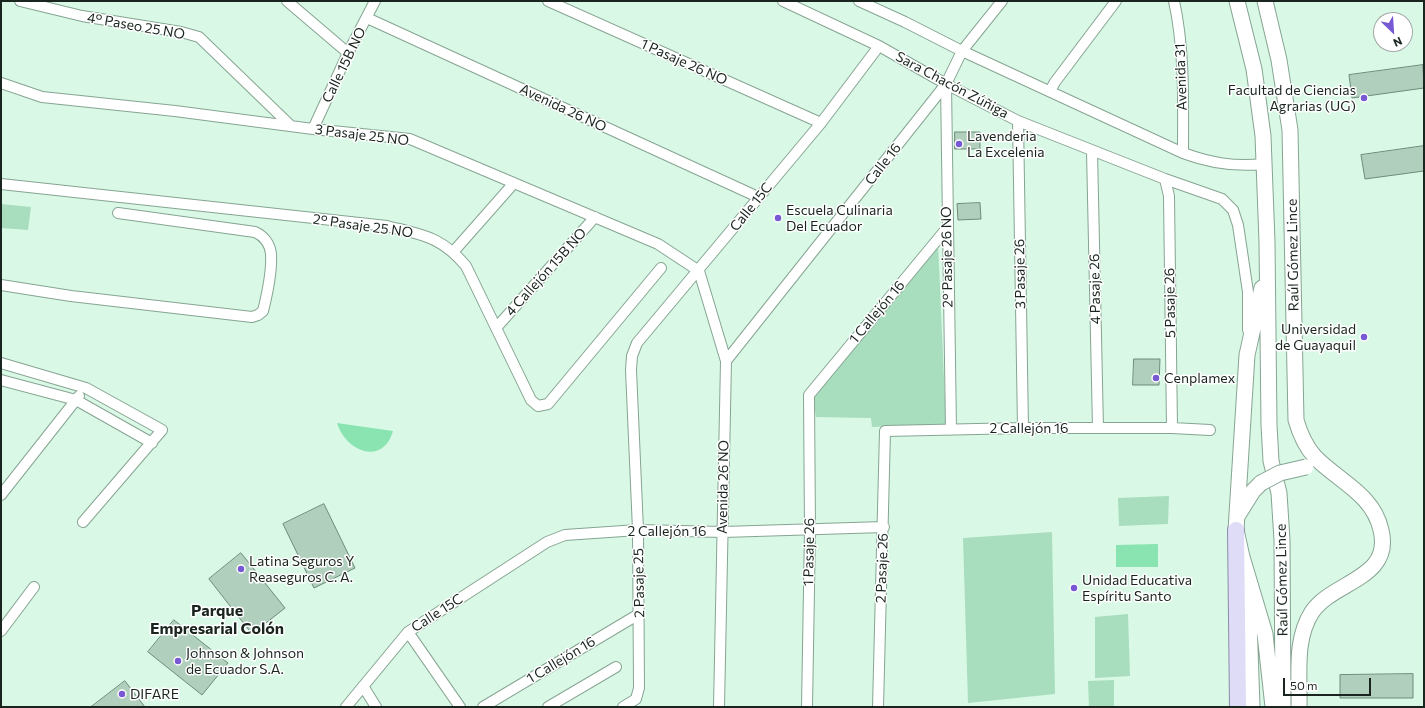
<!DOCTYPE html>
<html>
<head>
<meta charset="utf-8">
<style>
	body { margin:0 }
	#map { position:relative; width:1425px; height:708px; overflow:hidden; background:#d9f9e6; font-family:Commissioner,sans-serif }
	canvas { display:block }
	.frame { position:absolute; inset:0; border:2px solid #19251e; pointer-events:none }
	.north { position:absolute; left:1373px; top:12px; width:40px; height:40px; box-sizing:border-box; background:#fff; border:1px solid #a3a8a5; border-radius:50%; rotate:155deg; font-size:11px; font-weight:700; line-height:16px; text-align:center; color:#19251e }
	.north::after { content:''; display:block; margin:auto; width:14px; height:18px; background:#7759d3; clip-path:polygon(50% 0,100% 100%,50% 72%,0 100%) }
	.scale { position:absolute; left:1283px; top:678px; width:88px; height:18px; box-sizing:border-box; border:2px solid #19251e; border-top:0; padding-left:5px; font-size:12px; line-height:14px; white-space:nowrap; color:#19251e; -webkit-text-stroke:3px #fff; paint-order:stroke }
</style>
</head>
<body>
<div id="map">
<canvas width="1425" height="708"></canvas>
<div class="frame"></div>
<div class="north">N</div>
<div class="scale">50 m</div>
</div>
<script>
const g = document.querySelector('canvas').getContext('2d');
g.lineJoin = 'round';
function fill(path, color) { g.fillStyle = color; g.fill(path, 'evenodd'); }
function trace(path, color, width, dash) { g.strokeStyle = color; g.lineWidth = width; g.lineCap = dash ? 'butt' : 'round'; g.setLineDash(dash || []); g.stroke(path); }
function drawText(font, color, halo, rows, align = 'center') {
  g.font = font + ' Commissioner,sans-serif'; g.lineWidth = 3; g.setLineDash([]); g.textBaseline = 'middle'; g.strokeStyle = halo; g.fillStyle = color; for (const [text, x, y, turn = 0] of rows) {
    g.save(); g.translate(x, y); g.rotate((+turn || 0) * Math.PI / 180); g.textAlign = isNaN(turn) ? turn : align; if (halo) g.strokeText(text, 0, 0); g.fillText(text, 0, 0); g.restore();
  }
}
fill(new Path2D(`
	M1,204L31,207L28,230L1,228Z
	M938,243L946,424L872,427L871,418L816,417L813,398Z
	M1169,496L1168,524L1119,526L1118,498Z
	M1052,532L1055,694L968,703L963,538Z
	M1128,614L1130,676L1095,678V617Z
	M1114,680V707H1089L1088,681Z`), '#a8ddbe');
fill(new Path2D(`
	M337,423L393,431C383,466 346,452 337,423Z
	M1158,544V567H1116V545Z`), '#89e4b2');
const building = new Path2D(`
	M1423,65L1424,88L1352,98L1349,75Z
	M955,132H980V149H955Z
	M1424,146V171L1365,179L1361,155Z
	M980,203L981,219L958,220L957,204Z
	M1134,359H1160L1159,385H1133Z
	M324,504L355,568L314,588L283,524Z
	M241,553L285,608L252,634L209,579Z
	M174,620L228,663L202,695L148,652Z
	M1413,674V698H1340V675Z
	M125,681L145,707H91Z`);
fill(building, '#b0cfbc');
trace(building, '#6e8b7a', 1);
const minor = new Path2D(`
	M20,1L82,16L181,32L199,37L290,125
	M287,1L348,53
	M548,1L821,123
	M783,1L879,46L946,84L1018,121L1165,179L1222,199L1233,210L1238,225L1248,292V330
	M859,1L905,22L962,51L1183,153C1210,163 1234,167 1263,164
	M1174,1C1185,51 1183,103 1183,153
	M367,18L758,197
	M1,83L42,97L175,111L313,129L410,139L658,244L699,271L726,361L719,707
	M946,84L951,430
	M1050,91L1055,82L1116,1
	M1018,121L1023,428
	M313,129L348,53L375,1
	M1092,151L1098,428
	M1165,179L1169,196L1172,428
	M1,184L387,226C422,235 441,236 466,266L531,400L538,406L548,404L661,268
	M454,251L514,183
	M1,285L71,296L252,317L258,315L263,311C267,295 272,270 271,254C270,244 264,236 255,232L118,213
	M496,328L595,217
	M726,361L946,84L962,51L1002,1
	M1,363L86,388L162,430L83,522
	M1,380L76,400L152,443
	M1,495L79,396
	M1,631L34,587
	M408,632L460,707
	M363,686L376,707
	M346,707L408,632L547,542L565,535L638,530L723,532L884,527
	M483,707L639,614
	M548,707L616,667
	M623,707L636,699L639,688L638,530L631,370L632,356L637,343L821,123L879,46
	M807,707L810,530L809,395L947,228
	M878,707L885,431L1023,428H1172L1210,430`);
const secondary = new Path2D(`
	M1237,1L1254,69L1263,136L1267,242L1269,425L1271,461L1279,493L1282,540L1283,707
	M1265,1L1279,60L1290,130L1296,420C1300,434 1305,446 1315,457C1338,481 1373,494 1381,530C1393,579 1333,581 1312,612C1294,640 1300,675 1299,707
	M1262,288L1247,355L1236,530L1242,557L1265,634L1273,707
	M1238,515L1253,491L1261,483
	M1246,592L1249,619L1252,707`);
const primary = new Path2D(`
	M1236,530L1238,707`);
trace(minor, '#86a492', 12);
trace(secondary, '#86a492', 17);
trace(primary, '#8c8ca8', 18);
trace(minor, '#fff', 10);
trace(secondary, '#fff', 15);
trace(primary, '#dfdcf8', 16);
const secondaryBridge = new Path2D(`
	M1261,483L1280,473L1306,467`);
trace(secondaryBridge, '#86a492', 17, []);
trace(secondaryBridge, '#fff', 15);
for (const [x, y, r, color] of [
	[1364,98,4,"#7759d3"],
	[959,144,4,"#7759d3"],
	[778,218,4,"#7759d3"],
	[1364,337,4,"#7759d3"],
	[1156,378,4,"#7759d3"],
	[241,569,4,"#7759d3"],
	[1074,588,4,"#7759d3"],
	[178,661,4,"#7759d3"],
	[122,694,4,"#7759d3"]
]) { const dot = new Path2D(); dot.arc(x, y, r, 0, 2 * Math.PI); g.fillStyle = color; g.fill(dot); trace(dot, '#fff', 1.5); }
drawText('14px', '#19251e', '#fff', [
	["4° Paseo 25 NO",136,26,10],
	["1 Pasaje 26 NO",684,62,24],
	["Calle 15B NO",344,65,-64],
	["Avenida 31",1181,77,-92],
	["Sara Chacón Zúñiga",952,85,28],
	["Avenida 26 NO",563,108,25],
	["3 Pasaje 25 NO",362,135,7],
	["Calle 16",883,164,-52],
	["Calle 15C",751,207,-51],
	["2° Pasaje 25 NO",363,226,8],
	["Raúl Gómez Lince",1293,255,-91],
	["2° Pasaje 26 NO",947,257,-91],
	["4 Callejón 15B NO",546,272,-48],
	["3 Pasaje 26",1020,274,-91],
	["4 Pasaje 26",1095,289,-91],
	["5 Pasaje 26",1170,303,-91],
	["1 Callejón 16",877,312,-50],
	["2 Callejón 16",1029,428],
	["Avenida 26 NO",723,487,-89],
	["2 Callejón 16",667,531],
	["1 Pasaje 26",809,552,-89],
	["2 Pasaje 26",882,568,-88],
	["Raúl Gómez Lince",1282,580,-91],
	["2 Pasaje 25",639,583,-91],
	["Calle 15C",437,613,-33],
	["1 Callejón 16",561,660,-31]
]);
drawText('14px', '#19251e', '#fff', [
	["Facultad de Ciencias",1356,90,"right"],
	["Agrarias (UG)",1356,106,"right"],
	["Lavenderia",967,136],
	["La Excelenia",967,152],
	["Escuela Culinaria",786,210],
	["Del Ecuador",786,226],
	["Universidad",1356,329,"right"],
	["de Guayaquil",1356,345,"right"],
	["Cenplamex",1164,378],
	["Latina Seguros Y",249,561],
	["Reaseguros C. A.",249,577],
	["Unidad Educativa",1082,580],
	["Espíritu Santo",1082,596],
	["Johnson & Johnson",186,653],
	["de Ecuador S.A.",186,669],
	["DIFARE",130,694]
], 'left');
drawText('bold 16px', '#19251e', '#fff', [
	["Parque",217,611],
	["Empresarial Colón",217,629]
]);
</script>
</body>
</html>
